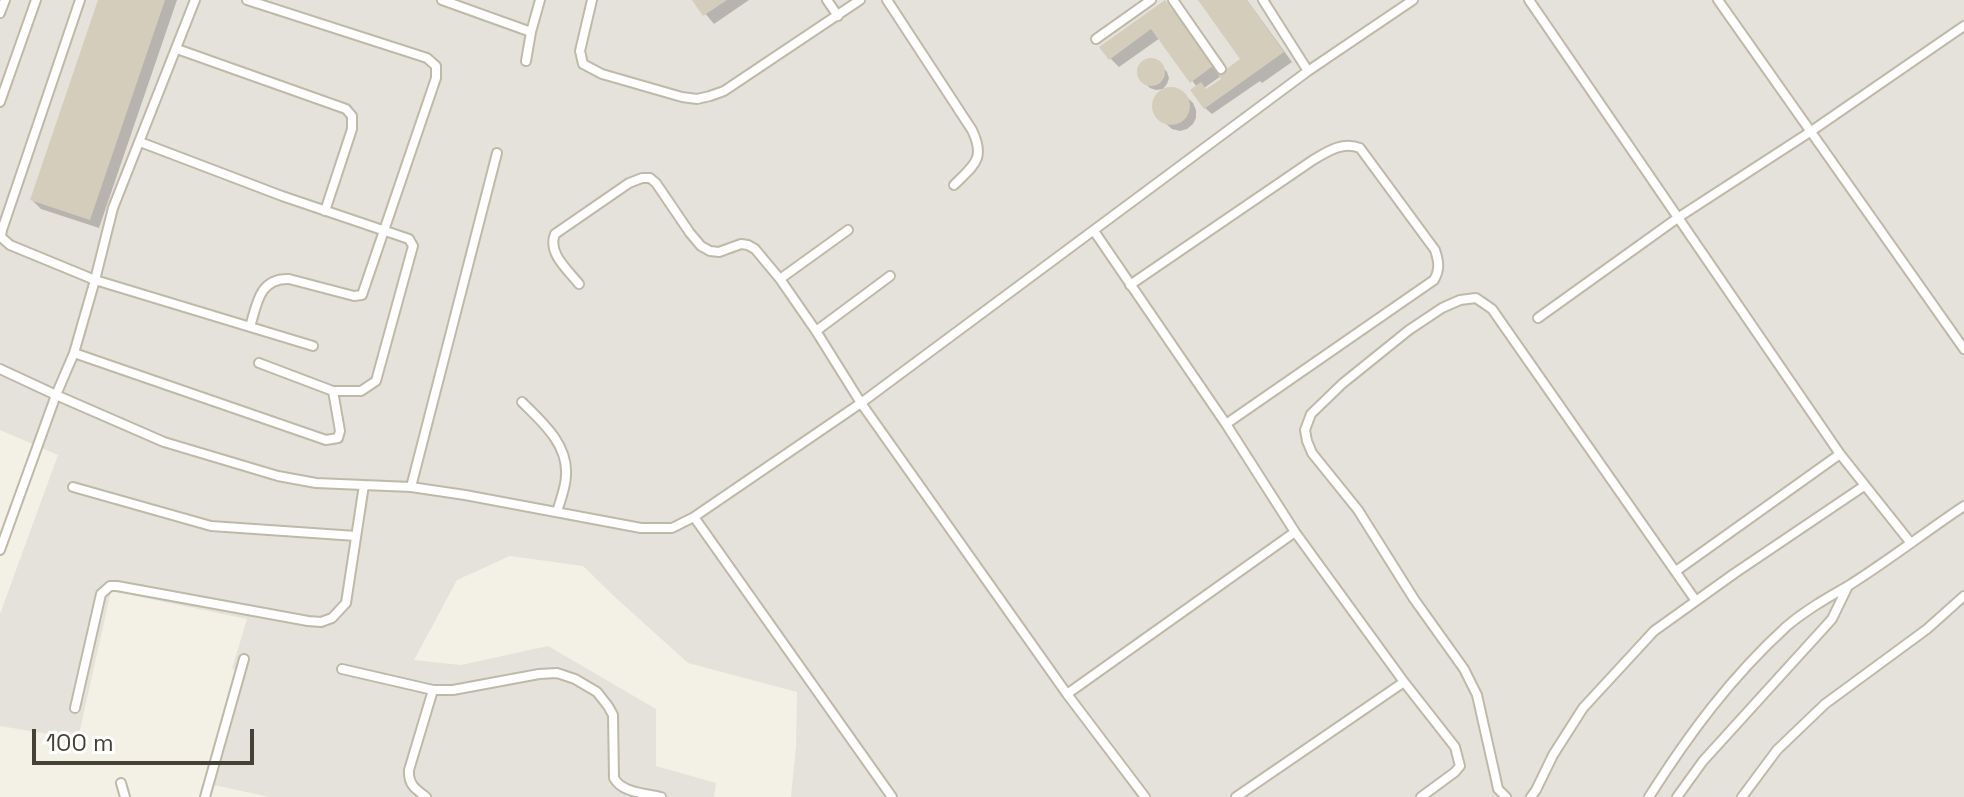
<!DOCTYPE html>
<html>
<head>
<meta charset="utf-8">
<style>
	body { margin:0 }
	#map { position:relative; width:1964px; height:797px; overflow:hidden; background:#f3f0e6; font-family:"Space Grotesk",sans-serif }
	canvas { display:block }
	.scale { position:absolute; left:32px; top:729px; width:222px; height:36px; box-sizing:border-box; border:4px solid #464135; border-top:0; padding-left:10px; font-size:24px; line-height:28px; white-space:nowrap; color:#464135; -webkit-text-stroke:6px #fff; paint-order:stroke }
</style>
</head>
<body>
<div id="map">
<canvas width="1964" height="797"></canvas>
<div class="scale">100 m</div>
</div>
<script>
const g = document.querySelector('canvas').getContext('2d');
g.lineJoin = 'round';
function fill(path, color) { g.fillStyle = color; g.fill(path, 'evenodd'); }
function trace(path, color, width, dash) { g.strokeStyle = color; g.lineWidth = width; g.lineCap = dash ? 'butt' : 'round'; g.setLineDash(dash || []); g.stroke(path); }
fill(new Path2D(`
	M0,0H1964V797H791L796,746L797,692L688,663L616,598L583,566L510,556L457,580L414,660L461,665L548,646L656,709V766L716,783L714,797H269L214,785L242,672L232,669L247,619L111,591L78,739L0,726V614L58,455L0,430Z`), '#e5e2db');
fill(new Path2D(`
	M100,0H177L99,228L41,209L32,200Z
	M694,0H749L714,24Z
	M1200,0H1247L1292,62L1262,83L1260,81L1212,114L1205,108L1197,87L1160,38L1119,67L1110,58L1165,3L1174,12L1220,76L1248,66ZM1221,76L1223,79L1207,91L1204,88Z
	M1152,60L1158,62L1167,72L1169,78L1167,84L1163,89L1156,90L1150,88L1140,78L1138,72L1141,65L1146,61Z
	M1172,89L1180,90L1193,103L1196,110V118L1193,124L1187,129L1180,131L1172,129L1158,117L1154,109L1155,101L1158,94L1165,90Z`), '#0003');
fill(new Path2D(`
	M98,0H165L90,220L30,200Z
	M692,0H727L703,16Z
	M1165,0L1213,66L1190,83L1151,29L1109,60L1099,47Z
	M1198,0H1247L1284,52L1204,109L1190,90L1201,82L1206,89L1221,79L1218,75L1240,59Z
	M1137 72a14 14 0 1 1 28 0a14 14 0 1 1-28 0Z
	M1152 106a19 19 0 1 1 38 0a19 19 0 1 1-38 0Z`), '#d5cdbb');
const service = new Path2D(`
	M80,0L2,230L1,237L10,245L95,280L313,346
	M247,0L427,58L436,66V78L362,295L354,296L289,279C259,278 257,304 250,327
	M442,0L531,32
	M592,0L580,51L583,64L602,74L682,97L697,99L710,96L724,91L860,0
	M827,0L838,16
	M887,0L972,130C986,159 974,165 954,185
	M1173,0L1221,69
	M1263,0L1308,71
	M1529,0L1840,454L1910,542
	M1718,0L1964,349
	M0,13L5,0
	M1096,39L1151,0
	M177,49L346,109L352,116V129L325,211
	M526,61L531,32L540,0
	M0,102L36,0
	M140,142L282,196L409,239L413,246L376,381L361,391H333L259,363
	M1094,231L1226,424L1295,532L1404,682L1455,747L1460,766L1455,772L1421,797
	M780,279L848,230
	M579,284C568,270 547,253 555,234L629,183L642,178H650L656,183L690,233L701,246L710,251L719,252L741,244L748,245L755,249L780,279L816,331L861,403L1067,694L1145,797
	M1130,285L1313,160C1328,151 1343,141 1360,148L1435,250C1439,262 1440,269 1434,280L1226,424
	M1538,318L1679,217L1810,132L1964,26
	M816,331L890,276
	M74,353L326,440L338,438L340,431L333,391
	M0,369L56,395L74,353L95,280L113,208L195,0
	M522,402C542,422 568,444 566,475C566,487 560,501 557,512
	M73,487L211,526L356,536
	M411,487L497,153
	M694,517L892,797
	M0,550L56,395L164,442L278,476L316,483L411,487L465,495L641,528H672L694,517L861,403L1308,71L1413,0
	M1676,571L1840,454
	M342,669L433,690H453L539,674L557,673L575,679L597,692L608,706L613,715L614,778C622,793 645,793 661,797
	M1067,694L1295,532
	M75,708L101,594L110,586H117L308,621L321,622L332,618L346,603L364,485
	M121,783L125,797
	M205,797L244,659
	M426,797C415,789 408,784 409,770L433,690
	M1236,797L1404,682
	M1506,797L1498,789L1495,775L1477,695L1464,669L1414,599L1358,510L1312,453L1307,441L1305,430L1311,414L1342,384L1409,330L1442,308L1460,300L1476,298L1492,309L1696,601
	M1531,797L1536,790L1553,755L1583,708L1654,631L1735,573L1864,486
	M1649,797C1689,734 1731,677 1787,626C1806,610 1827,598 1848,586C1888,561 1925,532 1964,506
	M1677,797L1703,761L1832,619L1848,586
	M1742,797L1777,750L1825,704L1927,629L1964,596`);
trace(service, '#bfb9a8', 12);
trace(service, '#fff', 8);
</script>
</body>
</html>
